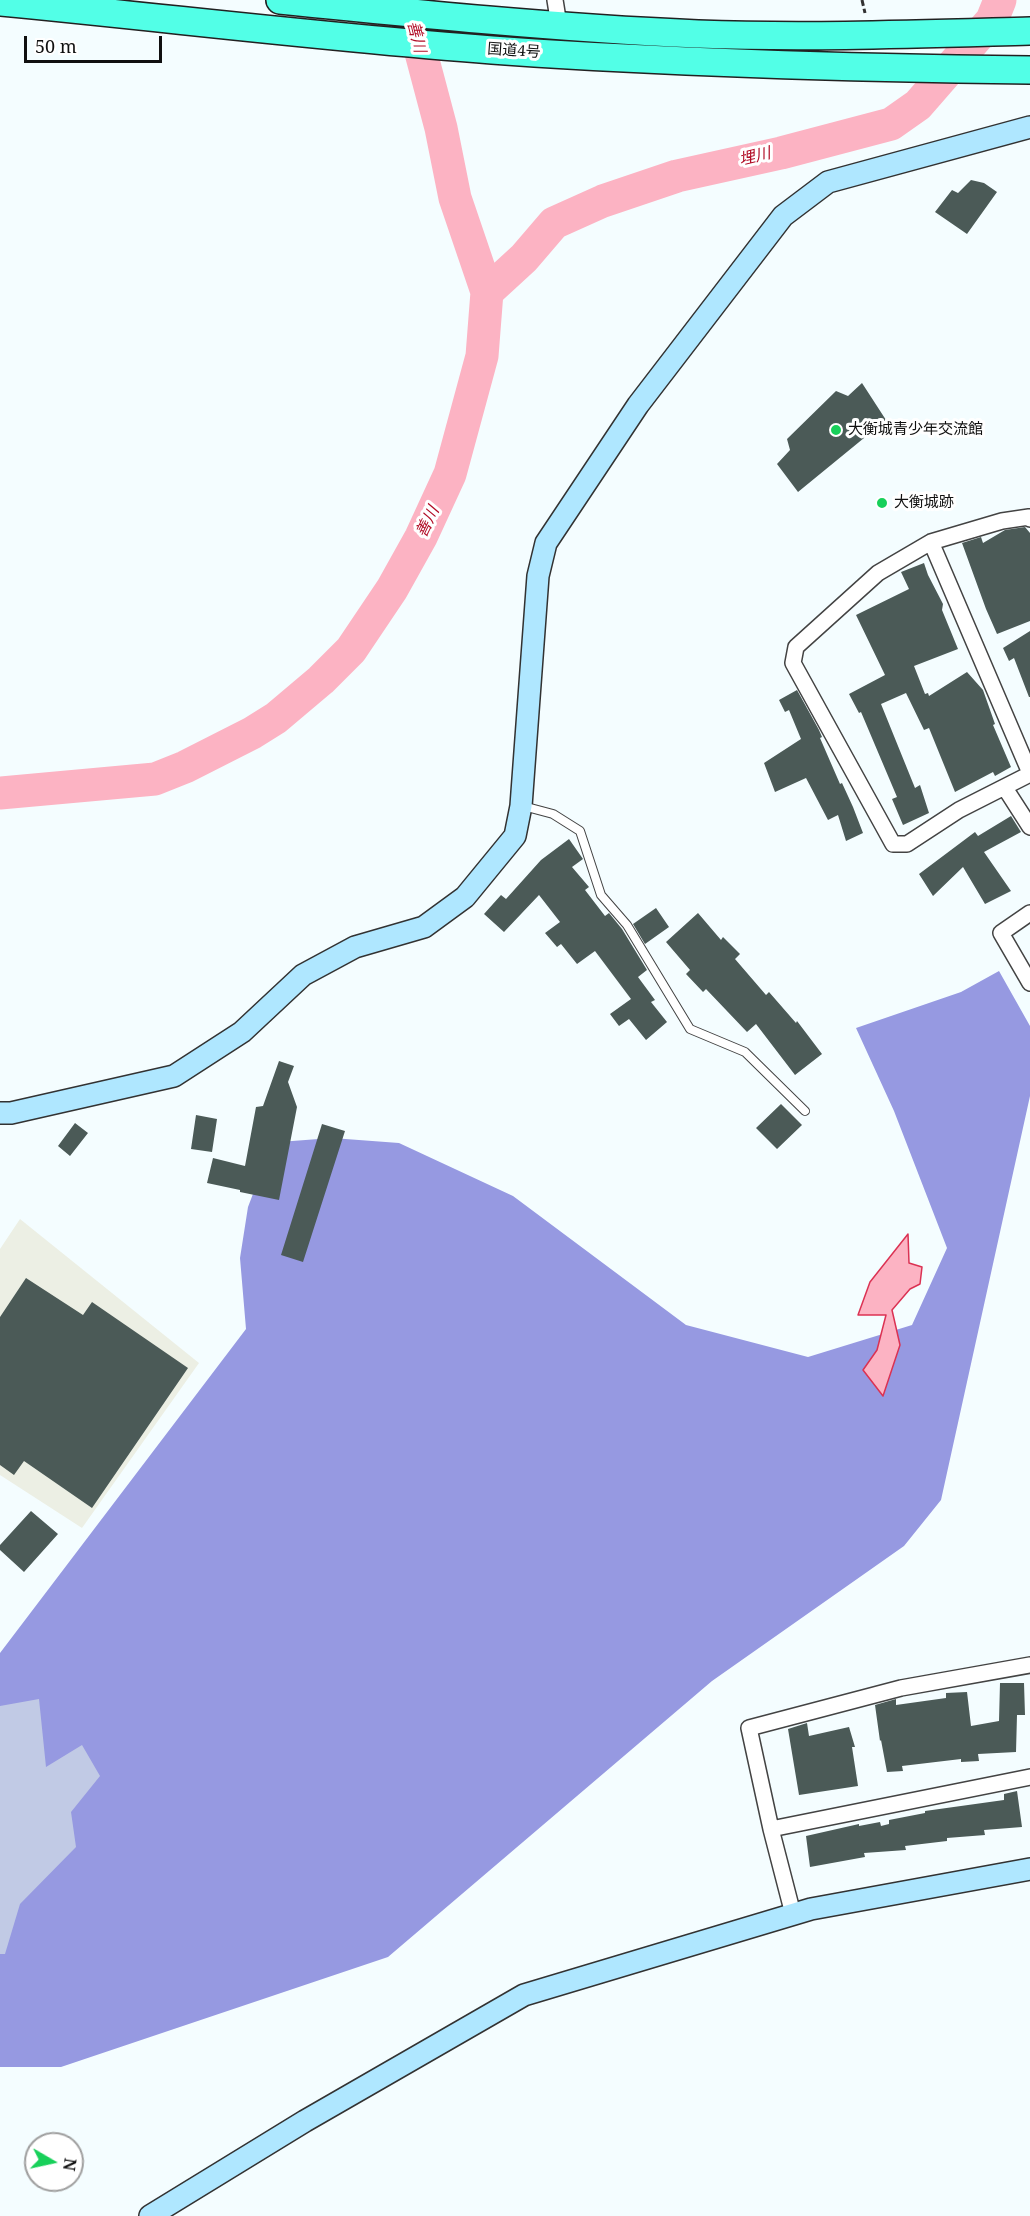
<!DOCTYPE html>
<html>
<head>
<meta charset="utf-8">
<style>
	body { margin:0 }
	#map { position:relative; width:1030px; height:2216px; overflow:hidden; background:#f4fdff; font-family:"Noto Serif",serif }
	canvas { display:block }
	.north { position:absolute; left:24px; top:2132px; width:60px; height:60px; box-sizing:border-box; background:#fff; border:2px solid #9f9f9f; border-radius:50%; rotate:99deg; font-size:16px; font-weight:700; line-height:24px; text-align:center; color:#101010 }
	.north::after { content:''; display:block; margin:auto; width:21px; height:27px; background:#18d05a; clip-path:polygon(50% 0,100% 100%,50% 72%,0 100%) }
	.scale { position:absolute; left:24px; top:36px; width:138px; height:27px; box-sizing:border-box; border:3px solid #101010; border-top:0; padding-left:8px; font-size:18px; line-height:21px; white-space:nowrap; color:#101010; -webkit-text-stroke:4px #fff; paint-order:stroke }
</style>
</head>
<body>
<div id="map">
<canvas width="1030" height="2216"></canvas>
<div class="north">N</div>
<div class="scale">50 m</div>
</div>
<script>
const g = document.querySelector('canvas').getContext('2d');
g.lineJoin = 'round';
function fill(path, color) { g.fillStyle = color; g.fill(path, 'evenodd'); }
function trace(path, color, width, dash) { g.strokeStyle = color; g.lineWidth = width; g.lineCap = dash ? 'butt' : 'round'; g.setLineDash(dash || []); g.stroke(path); }
function drawText(font, color, halo, rows, align = 'center') {
  g.font = font + ' "Noto Serif","Noto Sans JP",serif'; g.lineWidth = 6; g.setLineDash([]); g.textBaseline = 'middle'; g.strokeStyle = halo; g.fillStyle = color; for (const [text, x, y, turn = 0] of rows) {
    g.save(); g.translate(x, y); g.rotate((+turn || 0) * Math.PI / 180); g.textAlign = isNaN(turn) ? turn : align; if (halo) g.strokeText(text, 0, 0); g.fillText(text, 0, 0); g.restore();
  }
}
fill(new Path2D(`
	M20,1219L199,1363L82,1528L0,1475V1249Z`), '#ecefe4');
fill(new Path2D(`
	M999,971L1030,1026V1096L941,1500L904,1546L712,1681L388,1957L61,2067H0V1653L246,1329L240,1258L248,1207L264,1165L279,1142L332,1138L399,1143L513,1196L686,1325L808,1357L912,1325L947,1248L894,1111L856,1028L961,992Z`), '#9699e1');
fill(new Path2D(`
	M39,1699L46,1767L82,1745L100,1776L71,1812L76,1847L20,1904L5,1954H0V1706Z`), '#c1cae5');
const water = new Path2D(`
	M908,1234L909,1263L922,1267L920,1284L910,1289L892,1310L900,1345L883,1396L863,1370L877,1350L886,1315H858L870,1282Z`);
fill(water, '#fcb3c3');
trace(water, '#db3253', 1.5);
trace(new Path2D(`
	M487,292L524,258L554,223L603,201L677,176L781,153L891,124L918,105L992,20L1000,0
	M0,793L155,779L185,767L252,733L276,718L321,680L351,650L392,589L421,537L450,474L482,356L487,292L455,198L441,128L407,0`), '#fcb3c3', 33);
fill(new Path2D(`
	M971,180L984,183L997,192L967,234L935,212L952,190L958,193Z
	M862,383L886,420L798,492L777,464L790,450L787,439L836,391L848,396Z
	M1025,527L1030,533V621L997,634L986,609L962,543L981,537L983,543L1005,530Z
	M924,563L928,575L943,604L942,610L958,649L914,666L925,694L928,693L929,696L967,672L983,690L995,724L993,725L1011,767L995,776L993,772L955,792L929,728L924,730L906,693L881,704L915,788L920,785L929,813L903,825L892,799L897,797L861,712L859,713L849,694L885,675L856,615L909,589L901,572Z
	M1030,631V697H1029L1014,658L1009,661L1003,648Z
	M797,690L819,730L822,737L820,738L840,784L842,783L853,807L863,833L846,841L838,815L828,820L806,778L775,792L764,763L801,739L789,710L785,712L779,700Z
	M1011,816L1021,832L984,852L1011,891L985,904L963,867L933,896L919,874L975,832L978,836Z
	M569,839L583,859L572,867L589,887L585,890L605,916L609,913L622,929L647,970L638,977L655,1000L651,1002L667,1022L646,1040L629,1019L619,1026L610,1014L631,999L595,951L577,964L561,944L557,947L545,933L560,922L539,895L504,932L484,914L501,895L506,899L541,860Z
	M656,908L669,927L645,944L633,924Z
	M698,913L721,940L723,937L740,954L735,959L766,995L769,992L796,1023L797,1021L822,1054L795,1075L756,1024L747,1032L706,989L703,992L686,974L690,970L666,942Z
	M279,1061L294,1066L288,1082L297,1107L279,1200L240,1192V1190L207,1183L213,1158L245,1166L256,1107L263,1106Z
	M781,1104L802,1125L777,1149L756,1128Z
	M196,1115L217,1119L212,1152L191,1149Z
	M75,1123L88,1133L70,1156L58,1146Z
	M322,1124L345,1131L303,1262L281,1255Z
	M26,1278L83,1315L92,1302L188,1368L92,1508L24,1461L14,1475L0,1465V1317Z
	M31,1511L58,1534L24,1572L0,1550V1545Z
	M1000,1683H1024L1025,1715H1017L1016,1752L978,1754L979,1761L961,1762V1759L902,1766L903,1771L887,1772L881,1740L880,1741L875,1705L896,1699V1705L946,1698V1693L967,1692L971,1726L999,1721Z
	M807,1723L809,1736L849,1727L855,1747H852L858,1786L799,1795L788,1729Z
	M1017,1791L1022,1827L984,1830L985,1835L947,1838V1841L905,1846L906,1850L864,1853L865,1857L810,1867L806,1836L859,1824V1826L880,1822L881,1826L889,1824V1820L925,1813V1811L1004,1800V1794Z`), '#4b5a57');
const lane = new Path2D(`
	M523,806L553,814L580,831L601,895L627,925L690,1029L745,1052L805,1111`);
const street = new Path2D(`
	M555,0L559,25
	M1030,519L1029,517L1002,521L931,542L878,573L796,647L793,663L893,844H907L959,810L1030,774
	M931,542L1030,773
	M1005,788L1030,827
	M1030,913L1001,933L1030,983
	M771,1829L1030,1777
	M793,1914L771,1829L749,1728L901,1688L1030,1665`);
const secondary = new Path2D(`
	M0,1113H11L174,1076L242,1032L303,975L355,947L424,927L465,897L515,836L521,806L538,576L546,543L638,405L783,216L828,182L1030,127
	M150,2216L305,2121L524,1995L811,1909L1030,1869`);
const highway = new Path2D(`
	M280,0C419,14 558,28 698,34C808,38 919,34 1030,31
	M0,2C169,18 337,39 506,51C681,63 855,68 1030,70`);
trace(lane, '#434343', 10);
trace(street, '#434343', 18);
trace(secondary, '#323232', 24);
trace(highway, '#212121', 30);
trace(new Path2D(`
	M862,0L865,13`), '#323232', 3, [6, 3]);
trace(lane, '#fff', 8);
trace(street, '#fff', 15);
trace(secondary, '#afe7ff', 21);
trace(highway, '#52ffe7', 27);
for (const [x, y, r, color] of [
	[836,430,6,"#18d05a"],
	[882,503,6,"#18d05a"]
]) { const dot = new Path2D(); dot.arc(x, y, r, 0, 2 * Math.PI); g.fillStyle = color; g.fill(dot); trace(dot, '#fff', 2); }
drawText('15px', '#101010', '#fff', [
	["国道4号",514,51,4]
]);
drawText('15px', '#101010', '#fff', [
	["大衡城青少年交流館",848,430],
	["大衡城跡",894,503]
], 'left');
drawText('italic 16px', '#b10b25', '#fff', [
	["善川",416,37,76],
	["埋川",755,157,-14],
	["善川",428,522,-64]
]);
</script>
</body>
</html>
